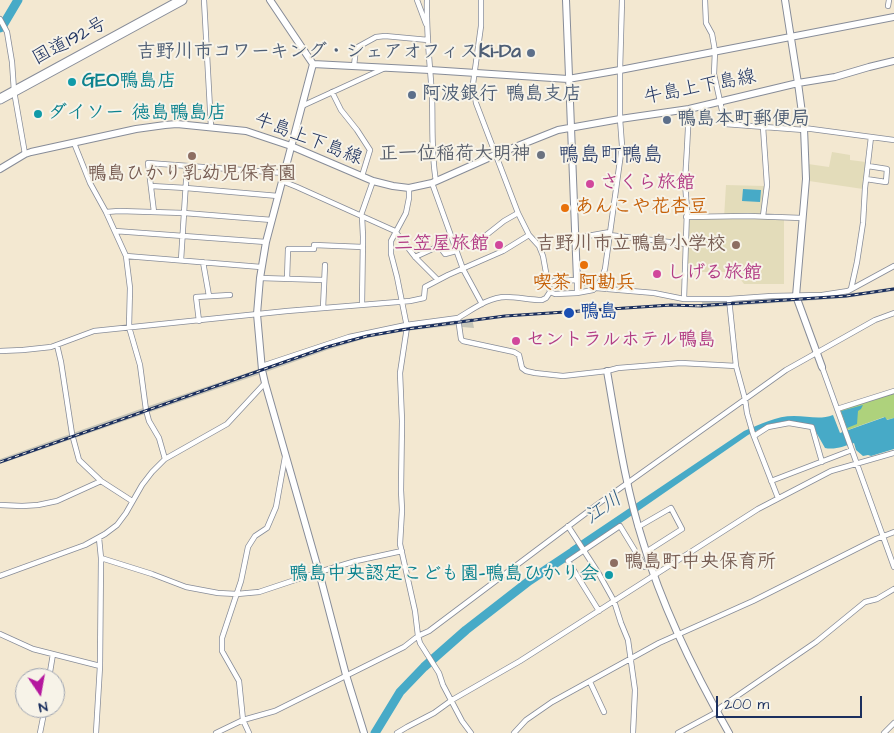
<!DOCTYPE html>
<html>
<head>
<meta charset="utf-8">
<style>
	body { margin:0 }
	#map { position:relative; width:894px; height:733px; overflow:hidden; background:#f3e8d1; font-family:"Architects Daughter",sans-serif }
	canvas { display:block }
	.north { position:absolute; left:15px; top:668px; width:50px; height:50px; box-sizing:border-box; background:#f7f3e8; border:1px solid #9fa5b1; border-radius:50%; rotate:168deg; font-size:14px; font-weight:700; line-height:20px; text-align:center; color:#1b2f5e }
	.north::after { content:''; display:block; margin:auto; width:18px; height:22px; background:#b5179e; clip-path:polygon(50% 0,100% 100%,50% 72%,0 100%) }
	.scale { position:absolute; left:716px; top:696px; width:146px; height:22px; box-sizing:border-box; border:2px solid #1b2f5e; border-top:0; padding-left:6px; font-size:15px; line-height:18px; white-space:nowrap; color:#1b2f5e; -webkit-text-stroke:4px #f7f3e8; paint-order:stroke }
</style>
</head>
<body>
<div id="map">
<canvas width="894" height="733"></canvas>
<div class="north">N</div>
<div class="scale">200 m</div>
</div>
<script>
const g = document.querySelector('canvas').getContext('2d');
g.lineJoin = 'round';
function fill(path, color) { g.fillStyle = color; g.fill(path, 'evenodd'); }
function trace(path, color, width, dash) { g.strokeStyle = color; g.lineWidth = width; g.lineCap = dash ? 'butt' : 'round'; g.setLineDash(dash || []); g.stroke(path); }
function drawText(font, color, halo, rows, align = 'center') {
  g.font = font + ' "Architects Daughter","Klee One",sans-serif'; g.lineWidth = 4; g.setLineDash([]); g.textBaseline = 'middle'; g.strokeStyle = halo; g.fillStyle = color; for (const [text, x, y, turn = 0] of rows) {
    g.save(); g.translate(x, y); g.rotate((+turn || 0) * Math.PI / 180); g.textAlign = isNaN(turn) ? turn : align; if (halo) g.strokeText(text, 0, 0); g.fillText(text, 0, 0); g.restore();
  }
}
fill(new Path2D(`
	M832,152L850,155V160L866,162L863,189L809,181L808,164L829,167Z
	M726,185L765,186L761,217L784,218V284H744L735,272H687L688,218H724Z`), '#e3dcba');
fill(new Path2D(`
	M894,287V291L846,298L702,308V301L796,297L862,292Z
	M472,318L474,328L462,327L460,325H458L406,331L367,338L327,350L263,373L0,464V459L146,407L327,346L367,335L407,327Z`), '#c6c5b8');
fill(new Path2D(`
	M894,392V418L886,420L884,417L845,431L837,409Z`), '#aed27c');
fill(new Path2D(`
	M743,189L761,190L760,202L742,201Z
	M863,405L861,409L858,411L857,424L847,428L841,411Z
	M833,415L840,433L885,417L887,420L894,418V449L871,456L868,455L863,456L856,450L854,443C845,446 835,450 825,448L812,425L786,421L770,424L748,435L573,556L570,548L744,431C761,424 776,416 794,416C808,416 820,420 833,415Z`), '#47aac7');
trace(new Path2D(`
	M0,28L2,27L18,0
	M375,733L400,692L424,667L466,630L529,581L580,547`), '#47aac7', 9);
const street = new Path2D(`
	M204,0L211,127
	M417,0L426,24
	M427,0C426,32 430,64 432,96C433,125 431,154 436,181
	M481,0V26L473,84L476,103L518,213L529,235L539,246L543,256L547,278L551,283
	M705,0L706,23L712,34L715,51L714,74L725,124L804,130
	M888,6L889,0
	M0,19L7,32L12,62L14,91L25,154
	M354,66L356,48L376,37L385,36L428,40
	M332,92L341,110L357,130L370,150L362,176
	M302,106L385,68
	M763,127L767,185L763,216
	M804,128L894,140
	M74,143L90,183L106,212L126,256L130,288L129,327L140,365L146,410L149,421L159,438L165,459
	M866,179L886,182L887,169L868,166
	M282,181L297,187L395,231L415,257L438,280
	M432,183L463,269L482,304
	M151,186L186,188L278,196
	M409,188V198L406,213L391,241V254L397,277L407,327L400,373L402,421L401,490L402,510L400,544L415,611L418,636L420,643L439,673L443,685L462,721L471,733
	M106,212L119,211L184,213L272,220
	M154,212L148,163L284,173
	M361,215L373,181
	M686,217L748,216L802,218
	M115,231L266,242
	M609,235L686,244
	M576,238L610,232
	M455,248L471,244L480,240L504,221L518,213
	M126,256L261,267
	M415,257L439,246L445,254L456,251
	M181,260L187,166
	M203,262L209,296
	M260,278L324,280
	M287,279L288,249H314V245L363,247
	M577,280V293
	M851,289L857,262L863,223L865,188L871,137
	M550,292L555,294L577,293L593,290L600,282L605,269L622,146L620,119V70L622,0
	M684,299L687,210L685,182L687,148L689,109
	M729,299L736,366L745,399L747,413L753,434L778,498
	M362,305L363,237L362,216
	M323,308L325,265
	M199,321L196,297L230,295
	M57,345L61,362L72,434L79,460L101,481L132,501
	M0,351L23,350L51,347L94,331L287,311L410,301L424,298L425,287L448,275L503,251L529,235
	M262,366L349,337L406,325L458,318
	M736,366L681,363L618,368L607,371L563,376L535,373L526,371L522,368L519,355L514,352L463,341L461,339L458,318C472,310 488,297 506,297C518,297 530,300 542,300L546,298L550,292L549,286L551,283L554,281L577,280L593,285L596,288L654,293L684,299H729L772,296L822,295L848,291L894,266
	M822,367L894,567
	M837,409L894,391
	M754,436L768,427L789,423L812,427L822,462
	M771,481L852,450
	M0,505L22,506L38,505L57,501L101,481
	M568,526L599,574L614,601L621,623L628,640L635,690L633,733
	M638,527L671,508L682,529L646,552
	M101,558L152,574L186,587L218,593L237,594L259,592L319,572L356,561L402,551
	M0,576L85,545L105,534L117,525L126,513L142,485L152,472L165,459L227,424L265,383
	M599,611L568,561L620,526L645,567L650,565
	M0,634L33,649L100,666
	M49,678L53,654
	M590,682L604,712
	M40,733L45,708
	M96,733L100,666L101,558L99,538
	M216,733L243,720L275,711L404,647L418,636L429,631L598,504L786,370L875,320L894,313
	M249,733L243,720L239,681L222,651V638L241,581L248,547L255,536L267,528L276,507L285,457
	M397,733L407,727L434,713L452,700L520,661L758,509L831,471L894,453
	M514,733L526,720L552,702L659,643L753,601L876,539L894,532
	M678,733L717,712L721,707L816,642L865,602L877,599L894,589
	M884,733L894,723`);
const secondary = new Path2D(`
	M270,0L313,64L266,242L260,278L257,314L262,370L265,383L319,572L346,675L364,733
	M566,0L577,280
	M785,0L798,83L804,128L806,179L796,296L822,367
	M313,64L430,70L568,79L620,70L894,17
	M0,169L25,154L31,152L136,129L165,125L177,124L246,131L291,146L373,181L393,186L409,188L432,183L495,155L558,130L620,119L689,109L798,83L835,77L869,67L894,61
	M607,371C617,428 625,486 643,542C663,609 694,672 729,733`);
const highway = new Path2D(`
	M0,99L182,0`);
trace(street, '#878c98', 6);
trace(secondary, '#878c98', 8);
trace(highway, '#878c98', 11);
trace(street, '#fff', 4.5);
trace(secondary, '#fff', 6);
trace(highway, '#fff', 9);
const rail = new Path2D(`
	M695,306L846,296L894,289
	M0,462L327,347L367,336L407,329L505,316L671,305L702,306`);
trace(rail, '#1b2f5e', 3);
trace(rail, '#f7f3e8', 1, [4]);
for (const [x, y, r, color] of [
	[531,53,5,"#5c6f8a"],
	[72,82,5,"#0f9aa8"],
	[412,95,5,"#5c6f8a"],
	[38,114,5,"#0f9aa8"],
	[667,120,5,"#5c6f8a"],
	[541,155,5,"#6b7280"],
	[192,156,5,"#8d6e63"],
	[590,184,5,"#d1479c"],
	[565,208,5,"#e8710a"],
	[499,245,5,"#d1479c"],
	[736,245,5,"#8d6e63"],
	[584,265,5,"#e8710a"],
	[657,274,5,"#d1479c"],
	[569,313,6,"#1a4fb4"],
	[516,341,5,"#d1479c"],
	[614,563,5,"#8d6e63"],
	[609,575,5,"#0f9aa8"]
]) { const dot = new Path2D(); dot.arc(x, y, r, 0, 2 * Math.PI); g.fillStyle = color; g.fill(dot); trace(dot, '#f7f3e8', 2); }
drawText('19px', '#1b2f5e', '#f7f3e8', [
	["国道192号",70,42,-28],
	["牛島上下島線",700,88,-11],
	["牛島上下島線",308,140,21]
]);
drawText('bold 19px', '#4e5e75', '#f7f3e8', [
	["吉野川市コワーキング・シェアオフィスKi-Da",521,53,"right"],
	["阿波銀行 鴨島支店",422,95],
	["鴨島本町郵便局",677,120]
], 'left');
drawText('bold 19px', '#0d838f', '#f7f3e8', [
	["GEO鴨島店",82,82],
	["ダイソー 徳島鴨島店",48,114],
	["鴨島中央認定こども園-鴨島ひかり会",599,575,"right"]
], 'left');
drawText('bold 19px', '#5b616d', '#f7f3e8', [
	["正一位稲荷大明神",531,155]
], 'right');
drawText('bold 19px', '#785e54', '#f7f3e8', [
	["鴨島ひかり乳幼児保育園",192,175],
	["吉野川市立鴨島小学校",726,245,"right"],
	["鴨島町中央保育所",624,563,"left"]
]);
drawText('bold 19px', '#b23c85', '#f7f3e8', [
	["さくら旅館",600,184],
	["三笠屋旅館",489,245,"right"],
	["しげる旅館",667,274],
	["セントラルホテル鴨島",526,341]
], 'left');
drawText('bold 19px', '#c56008', '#f7f3e8', [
	["あんこや花杏豆",575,208],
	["喫茶 阿勘兵",584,284,"center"]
], 'left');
drawText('bold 19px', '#164399', '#f7f3e8', [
	["鴨島",580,313]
], 'left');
drawText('italic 20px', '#2a5a83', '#f7f3e8', [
	["江川",604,509,-34]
]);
drawText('21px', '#1b2f5e', '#f7f3e8', [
	["鴨島町鴨島",611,157]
]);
</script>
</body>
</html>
